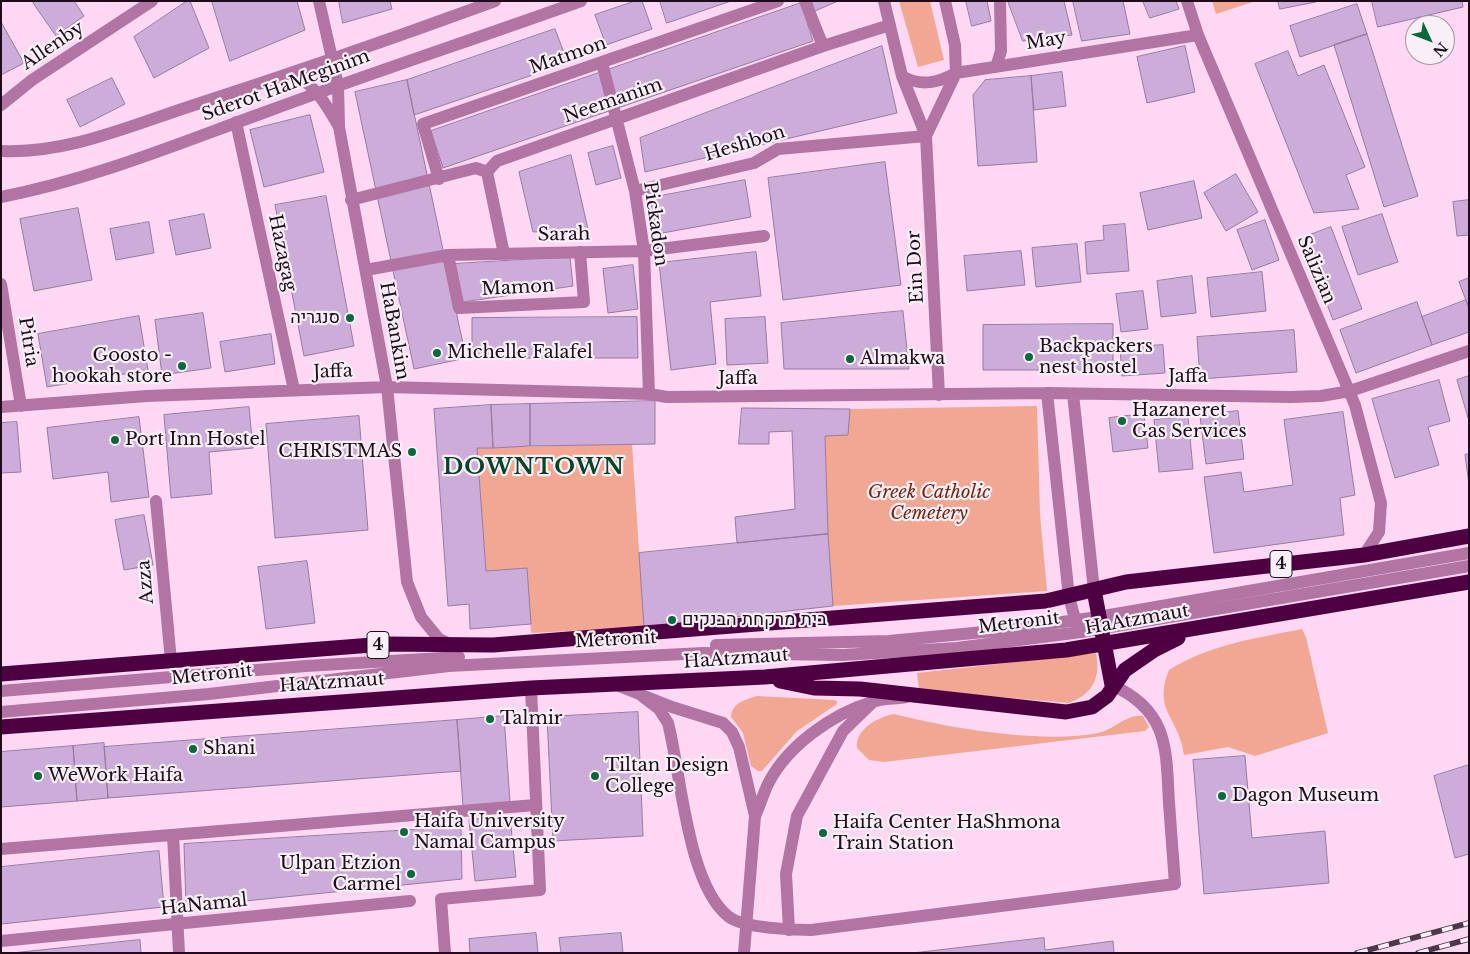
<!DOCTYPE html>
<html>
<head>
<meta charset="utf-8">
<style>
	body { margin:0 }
	#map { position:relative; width:1470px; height:954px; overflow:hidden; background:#fed8f3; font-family:"Libre Baskerville",serif }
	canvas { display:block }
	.frame { position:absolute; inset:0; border:2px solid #1d0d1a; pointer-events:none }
	.north { position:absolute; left:1405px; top:15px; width:50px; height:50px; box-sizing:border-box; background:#f9eff6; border:1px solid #a1959e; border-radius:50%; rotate:133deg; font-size:14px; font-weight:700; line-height:20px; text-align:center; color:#1d0d1a }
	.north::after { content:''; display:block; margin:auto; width:18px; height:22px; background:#08693d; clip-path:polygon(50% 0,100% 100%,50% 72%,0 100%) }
</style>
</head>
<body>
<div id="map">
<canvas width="1470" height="954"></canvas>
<div class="frame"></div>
<div class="north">N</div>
</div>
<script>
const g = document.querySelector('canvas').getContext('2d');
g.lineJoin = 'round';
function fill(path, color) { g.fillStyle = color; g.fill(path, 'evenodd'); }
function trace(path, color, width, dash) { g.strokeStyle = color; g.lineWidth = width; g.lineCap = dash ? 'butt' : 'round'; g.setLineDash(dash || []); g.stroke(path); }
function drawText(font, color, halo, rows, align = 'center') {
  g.font = font + ' "Libre Baskerville",Heebo,serif'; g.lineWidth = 4.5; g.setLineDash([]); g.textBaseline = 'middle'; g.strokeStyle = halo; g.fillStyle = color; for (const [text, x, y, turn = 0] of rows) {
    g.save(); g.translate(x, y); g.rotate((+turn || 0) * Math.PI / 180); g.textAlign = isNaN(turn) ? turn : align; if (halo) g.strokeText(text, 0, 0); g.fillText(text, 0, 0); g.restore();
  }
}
fill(new Path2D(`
	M899,1H930L944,60L918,67Z
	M1212,1H1256L1216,14Z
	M1037,406L1040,514L1047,591L833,606L828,534L825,436L847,435L850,409Z
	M632,444L644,627L531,633L527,568L486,571L477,448Z
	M1302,629L1306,637L1328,733L1255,756L1228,747L1184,755C1180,718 1152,711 1169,670C1208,645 1257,638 1302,629Z
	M1096,653C1101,677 1093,694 1069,703L919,690L917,673Z
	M757,696L833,700L837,701V704L797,731L762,771H758L751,766L743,733L731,717C732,703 744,700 757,696Z
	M894,714C949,728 1042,744 1098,733C1114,730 1126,714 1143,716L1149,727L1145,731L884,762L869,760L857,748C855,729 878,717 894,714Z`), '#f2a792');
const building = new Path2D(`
	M36,1H74L84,16L56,36L33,3Z
	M187,1H190L209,48L154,78L134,37Z
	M212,1H297L305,30L230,61Z
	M339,1H390L392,9L343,23Z
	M635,1H642L652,29L606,45L595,15Z
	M660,1H731L667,23Z
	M812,1H838L815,11Z
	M966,1H987L991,21L972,26Z
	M1008,1H1064L1072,35L1023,41Z
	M1073,1H1123L1130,34L1082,41Z
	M1143,1H1176L1179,9L1150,18Z
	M1278,1H1315L1316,2L1280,9Z
	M1372,1H1462L1463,7L1378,27Z
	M801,3L813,41L443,168L431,131Z
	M1357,4L1367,34L1300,57L1290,26Z
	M1,22L24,63L1,75Z
	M555,29L568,63L414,115L407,80Z
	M1367,34L1418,196L1384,207L1334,45Z
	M882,46L897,113L645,172L640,138Z
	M1185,46L1195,92L1147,103L1137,57Z
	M1288,51L1298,76L1324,65L1365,167L1346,175L1359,209L1314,213L1255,64Z
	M1062,72L1066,106L1034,110L1031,76Z
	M1031,76L1037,162L978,166L973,95L985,80Z
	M112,78L125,104L80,127L67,100Z
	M407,80L466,358L414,369L355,92Z
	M310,115L324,172L264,187L250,130Z
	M613,146L621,178L596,185L588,153Z
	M571,155L588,229L533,232L519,172Z
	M885,162L901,285L783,300L768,178Z
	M1236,174L1258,212L1226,231L1204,193Z
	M745,180L751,217L657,234L650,198Z
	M1194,181L1202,218L1148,230L1140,193Z
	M326,196L354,346L304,356L275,205Z
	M1469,200V235L1457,236L1453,202Z
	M78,208L92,280L34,291L20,219Z
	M204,214L211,248L176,255L169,221Z
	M1382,214L1398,262L1358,275L1342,227Z
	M1265,220L1279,260L1252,270L1237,230Z
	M149,222L154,253L116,260L110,229Z
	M1125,224L1129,271L1087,274L1085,242L1104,240L1103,226Z
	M1331,227L1362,309L1333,320L1302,238Z
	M1077,244L1081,282L1036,287L1032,248Z
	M1021,251L1025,285L967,291L964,256Z
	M756,252L761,296L710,302L716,364L671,370L659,263Z
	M570,257L573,286L463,302L454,264Z
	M633,265L638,309L608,313L603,269Z
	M1262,272L1266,311L1211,317L1207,278Z
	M1192,276L1196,313L1161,317L1157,281Z
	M1469,278V308L1459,282Z
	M1143,291L1148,329L1121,332L1116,294Z
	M1466,300L1469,308V332L1432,345L1422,317Z
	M1417,302L1432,345L1356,373L1340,330Z
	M903,311L909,369H784L781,323Z
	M203,313L211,368L162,375L155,320Z
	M139,316L148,370L47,387L38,334Z
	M637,317L638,358H472V318Z
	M765,317L768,363L727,365L725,319Z
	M1113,324V370H983V325Z
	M1294,330L1297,372L1200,379L1197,337Z
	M271,334L275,364L225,372L220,342Z
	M1163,345L1165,373L1122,376L1120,348Z
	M1469,376V421L1457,380Z
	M1439,380L1450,421L1428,427L1439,465L1395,478L1372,399Z
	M655,401V444L530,446V404Z
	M530,404V446L493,448L491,405Z
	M491,405L493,448H477L486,571L527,568L531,624L470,629L469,604L448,606L434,409Z
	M249,407L253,448L209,452L212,494L171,498L164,415Z
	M742,408L850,409L848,435L825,436L828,534L737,543L735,517L795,509L792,431L769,432V444H739Z
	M1238,411L1244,459L1206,464L1200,416Z
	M1343,412L1355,495L1340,498L1344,535L1214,553L1204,477L1241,472L1244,492L1293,485L1284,420Z
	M1144,414L1148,448L1113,452L1109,418Z
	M359,416L368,530L275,538L266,424Z
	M139,417L149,497L111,502L108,472L53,479L47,428Z
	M1188,417L1193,469L1159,472L1154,420Z
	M17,422L21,472L1,473V423Z
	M1469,454V484L1465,455Z
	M144,515L153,565L124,570L115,520Z
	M828,534L833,606L644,627L639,553Z
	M307,561L315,623L266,629L258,567Z
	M638,712L643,836L553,841L547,717Z
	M504,716L510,802L463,806L457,720Z
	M457,720L461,771L108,798L104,747Z
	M104,743L108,798L77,801L73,746Z
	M73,746L77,801L1,807V752Z
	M1245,756L1252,838L1325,831L1329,883L1204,894L1193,760Z
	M1469,765V854L1455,858L1434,776Z
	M510,816L516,877L475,881L469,820Z
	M461,827L462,879L186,907L184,844Z
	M159,851L164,907L1,924V867Z
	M536,933L538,953H470L469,939Z
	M621,933L623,953H561L559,938Z
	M1044,938L1045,950L1113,941L1114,953H913Z
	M140,940L141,953H12Z`);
fill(building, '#ccadd9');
trace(building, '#9779a3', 1);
trace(new Path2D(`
	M319,1L338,85L339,127L387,387L407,582L421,617L439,639L452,645
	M805,1L823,46
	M884,1L902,76L926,136L939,395
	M1187,1L1198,35L1355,405L1381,503L1379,532L1364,555
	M602,63L635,191L644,251L649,394
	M996,67L1001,51L1000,1
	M292,73C314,84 326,104 338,125
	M902,76C920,87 938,83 956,73L1198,35
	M1,105L32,80L152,1
	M236,122L294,390
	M926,136L956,73L955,45L945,1
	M1,151C67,154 130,126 191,106C293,73 394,38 495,1
	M487,172L497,161L823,46L890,25
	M487,172L504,254
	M439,179L423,124L778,1
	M635,191L754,163L778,149L926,136
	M1,197C94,179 182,142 271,110C374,72 478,38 581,1
	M351,200L476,168L487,172
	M448,255L459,308L584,302L580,252
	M366,270L448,255L644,251L764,236
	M1,284L21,406
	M1047,393L1069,597L1077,626
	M1073,394L1094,590
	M1,407L147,396L387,387L649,394L667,397L1047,393L1291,397L1321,396L1350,391L1469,351
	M156,501L171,661
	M716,645L889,641L1005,630L1098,617L1469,553
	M614,684L672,707L723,723L732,732L739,747L755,816
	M1,691L306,666L459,657
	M642,696L659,709L668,723C681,773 687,885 729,917C744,928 792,930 811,930L1175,884C1173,857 1171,830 1169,803C1166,749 1169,711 1112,685
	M1,712L209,694L449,666L703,653L843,655L957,648L1081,632L1469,566
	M755,816C760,806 763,794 768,784C787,746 832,714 872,702C882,698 895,699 906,697
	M173,835L179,953
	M1,849L535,805
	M789,930L786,874L797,816L843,731L874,701
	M1,941L410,901
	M445,953L441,899L540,890L531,688`), '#b274a2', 12);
trace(new Path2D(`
	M1094,590L1112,685
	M1,674L385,644L493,645L1046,601L1126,582L1364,555L1469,536
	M780,681L814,688L860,689L1066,712L1092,707L1107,696L1125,670L1154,650L1178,638
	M1,727L531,688L765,677L1066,650L1469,582`), '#4f0043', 15);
const rail = new Path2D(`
	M1357,953L1469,923
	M1418,953L1469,939`);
trace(rail, '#4d3848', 5.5);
trace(rail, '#f9eff6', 4, [11]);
trace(new Path2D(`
	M744,953L755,816`), '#b274a2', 12);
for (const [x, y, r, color] of [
	[350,318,5,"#08693d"],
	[437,353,5,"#08693d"],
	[1029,357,5,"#08693d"],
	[850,359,5,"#08693d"],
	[182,366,5,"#08693d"],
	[1122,421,5,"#08693d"],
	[115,440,5,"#08693d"],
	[412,452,5,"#08693d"],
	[672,620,5,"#08693d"],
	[490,719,5,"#08693d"],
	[193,749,5,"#08693d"],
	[38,776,5,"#08693d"],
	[595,776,5,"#08693d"],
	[1222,796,5,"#08693d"],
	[404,832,5,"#08693d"],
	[823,833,5,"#08693d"],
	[411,874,5,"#08693d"]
]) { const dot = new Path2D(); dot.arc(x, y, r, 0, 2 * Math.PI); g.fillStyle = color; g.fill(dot); trace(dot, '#f9eff6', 2); }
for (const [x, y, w] of [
	[1281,564,22],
	[378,645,22]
]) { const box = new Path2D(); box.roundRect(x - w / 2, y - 13.5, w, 27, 4); g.fillStyle = '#f9eff6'; g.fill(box); trace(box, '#1d0d1a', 1); }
drawText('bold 16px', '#1d0d1a', null, [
	["4",1281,564],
	["4",378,645]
]);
drawText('18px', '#1d0d1a', '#f9eff6', [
	["May",1046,41,-9],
	["Allenby",53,46,-34],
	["Matmon",568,56,-19],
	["Sderot HaMeginim",286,86,-20],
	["Neemanim",613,101,-19],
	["Heshbon",745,144,-17],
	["Pickadon",655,224,82],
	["Sarah",564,235,-1],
	["Hazagag",282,253,78],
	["Ein Dor",916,267,-93],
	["Salizian",1316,270,67],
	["Mamon",518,288,-3],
	["HaBankim",394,331,80],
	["Pitria",28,342,81],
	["Jaffa",333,372,-2],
	["Jaffa",1188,377],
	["Jaffa",738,379],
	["Azza",146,582,-95],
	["HaAtzmaut",1137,620,-10],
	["Metronit",1019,623,-7],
	["Metronit",616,640,-3],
	["HaAtzmaut",736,659,-4],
	["Metronit",212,675,-6],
	["HaAtzmaut",332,683,-4],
	["HaNamal",204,905,-6]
]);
drawText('18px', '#1d0d1a', '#f9eff6', [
	["סנגריה",340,318,"right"],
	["Backpackers",1039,347],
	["nest hostel",1039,368],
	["Michelle Falafel",447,353],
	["Goosto -",172,356,"right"],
	["hookah store",172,377,"right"],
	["Almakwa",860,359],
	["Hazaneret",1132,411],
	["Gas Services",1132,432],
	["Port Inn Hostel",125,440],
	["CHRISTMAS",402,452,"right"],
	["בית מרקחת הבנקים",682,620],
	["Talmir",500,719],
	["Shani",203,749],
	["Tiltan Design",605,766],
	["College",605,787],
	["WeWork Haifa",48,776],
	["Dagon Museum",1232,796],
	["Haifa University",414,822],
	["Namal Campus",414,843],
	["Haifa Center HaShmona",833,823],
	["Train Station",833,844],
	["Ulpan Etzion",401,864,"right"],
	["Carmel",401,885,"right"]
], 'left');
drawText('italic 18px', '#752711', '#f9eff6', [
	["Greek Catholic",929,493],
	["Cemetery",929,514]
]);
g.letterSpacing = '1px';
drawText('bold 22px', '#054527', '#f9eff6', [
	["DOWNTOWN",534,468]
]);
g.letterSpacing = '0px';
</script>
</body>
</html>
